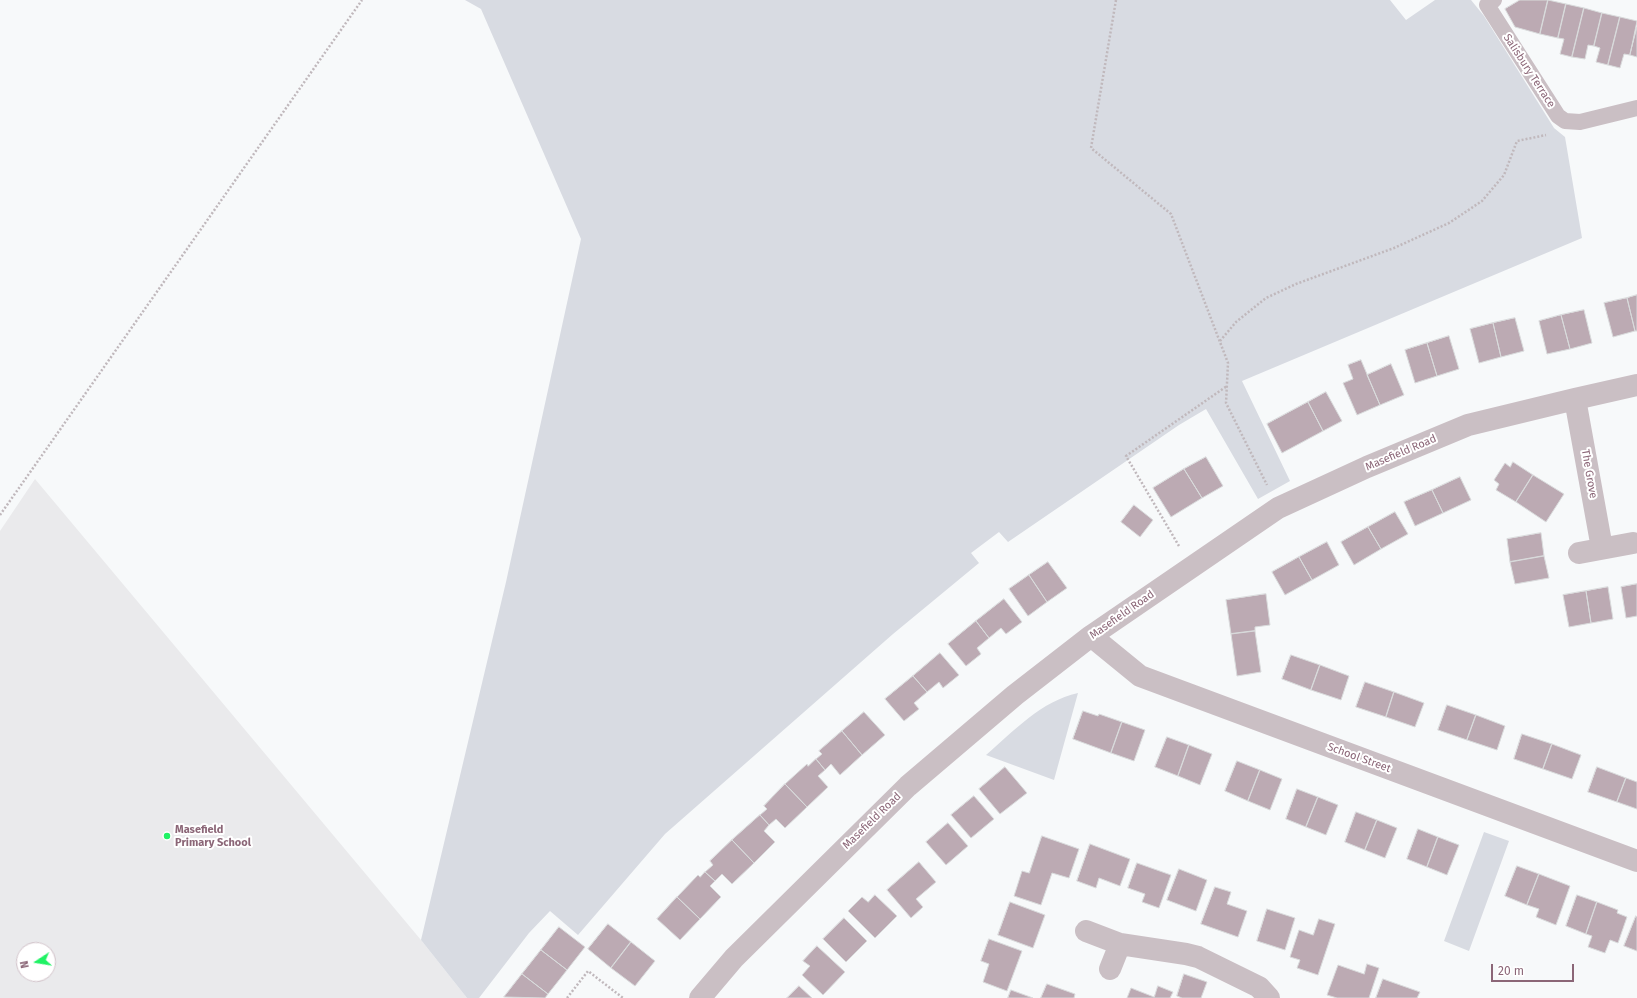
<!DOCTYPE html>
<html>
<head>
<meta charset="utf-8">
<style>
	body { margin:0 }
	#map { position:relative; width:1637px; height:998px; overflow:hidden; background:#f7f9fa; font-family:"Fira Sans",sans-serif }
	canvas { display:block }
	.north { position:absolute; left:16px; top:942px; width:40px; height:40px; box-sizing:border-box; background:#fff; border:1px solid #d1c2c9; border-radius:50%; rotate:258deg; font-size:11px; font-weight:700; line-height:16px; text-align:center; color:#8b6677 }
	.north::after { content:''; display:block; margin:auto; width:14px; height:18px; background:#1ff264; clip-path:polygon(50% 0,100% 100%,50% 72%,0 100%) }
	.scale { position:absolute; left:1491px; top:964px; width:83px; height:18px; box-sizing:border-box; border:2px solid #8b6677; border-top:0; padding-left:5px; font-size:12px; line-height:14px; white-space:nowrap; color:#8b6677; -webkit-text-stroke:3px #fff; paint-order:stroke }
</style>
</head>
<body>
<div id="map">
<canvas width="1637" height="998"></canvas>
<div class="north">N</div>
<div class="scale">20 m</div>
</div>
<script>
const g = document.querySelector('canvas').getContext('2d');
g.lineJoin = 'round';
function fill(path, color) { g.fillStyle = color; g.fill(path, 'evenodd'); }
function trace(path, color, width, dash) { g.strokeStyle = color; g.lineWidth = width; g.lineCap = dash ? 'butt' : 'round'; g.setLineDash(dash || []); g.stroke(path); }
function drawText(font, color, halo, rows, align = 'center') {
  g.font = font + ' "Fira Sans",sans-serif'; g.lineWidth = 4; g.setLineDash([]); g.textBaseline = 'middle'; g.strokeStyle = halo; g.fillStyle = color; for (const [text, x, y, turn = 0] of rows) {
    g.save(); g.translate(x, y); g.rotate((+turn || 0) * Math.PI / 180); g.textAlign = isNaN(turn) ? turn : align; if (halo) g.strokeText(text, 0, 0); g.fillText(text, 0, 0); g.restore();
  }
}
fill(new Path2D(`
	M35,479L421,940L467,998H0V531ZM24,950H48V974H24Z`), '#eaeaec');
fill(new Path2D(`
	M465,0H1390L1406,20L1435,0H1471L1484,16L1554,128L1565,137L1582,238L1242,381L1290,481L1258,499L1206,409L1179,425L1008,542L999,532L971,553L979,563L893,634L665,834L578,935L550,911L529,933L479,998H467L421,940L506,582L581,239L481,9Z
	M1078,693L1054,780L986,755C1014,731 1041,701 1078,693Z
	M1484,832L1509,841L1469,951L1444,941Z`), '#d8dbe2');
const building = new Path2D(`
	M1520,0H1548L1540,34L1515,27L1505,9Z
	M1548,0L1566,4L1558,38L1540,34Z
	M1566,4L1584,8L1572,57L1560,54L1564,39L1558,38Z
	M1584,8L1602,13L1594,46L1588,45L1585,59L1572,57Z
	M1602,13L1620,17L1608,65L1596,62L1600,48L1594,46Z
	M1620,17L1637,21L1630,55L1624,54L1620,68L1608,65Z
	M1637,27V57L1630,55Z
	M1637,295V331H1635L1627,298Z
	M1627,298L1635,331L1613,337L1604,303Z
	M1584,310L1592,343L1570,349L1561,315Z
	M1561,315L1570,349L1547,354L1539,321Z
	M1515,318L1524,351L1501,357L1493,323Z
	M1493,323L1501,357L1479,363L1470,329Z
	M1449,336L1459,369L1437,376L1427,343Z
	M1427,343L1437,376L1415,383L1405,350Z
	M1361,360L1380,405L1357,415L1343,383L1353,379L1348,365Z
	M1391,364L1404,395L1380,405L1367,375Z
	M1326,392L1342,421L1323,431L1308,402Z
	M1308,402L1323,431L1282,453L1267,424Z
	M1206,457L1223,486L1202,498L1184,469Z
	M1513,462L1533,475L1516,502L1496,490L1499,484L1494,480L1505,463L1510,467Z
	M1184,469L1202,498L1171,517L1153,488Z
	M1533,475L1564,494L1546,522L1516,502Z
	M1460,477L1471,500L1443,513L1432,490Z
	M1432,490L1443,513L1415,526L1404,502Z
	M1134,505L1153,520L1140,537L1121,522Z
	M1395,512L1408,534L1381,549L1368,527Z
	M1368,527L1381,549L1354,565L1341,542Z
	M1541,533L1544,556L1510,562L1507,539Z
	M1327,542L1339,565L1312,580L1299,557Z
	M1544,556L1549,578L1515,584L1510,562Z
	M1299,557L1312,580L1285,595L1272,572Z
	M1048,562L1067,588L1047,602L1029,575Z
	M1029,575L1047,602L1028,616L1009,589Z
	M1637,584V616L1626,618L1621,587Z
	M1608,587L1613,619L1591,623L1586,591Z
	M1586,591L1591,623L1569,627L1563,595Z
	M1266,594L1270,625L1255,627V631L1231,634L1226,600Z
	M1004,599L1022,622L1006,634L1001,628L989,638L976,621Z
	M976,621L989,638L977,648L981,654L966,666L948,644Z
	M1255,631L1261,672L1237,676L1231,634Z
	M940,653L959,675L943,688L939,682L927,692L913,676Z
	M1291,655L1320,665L1311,690L1282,679Z
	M1320,665L1349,676L1341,700L1311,690Z
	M913,676L927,692L914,703L919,709L904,721L885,699Z
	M1365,682L1394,692L1386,717L1356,707Z
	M1394,692L1424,703L1415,727L1386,717Z
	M1447,705L1476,715L1467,740L1438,730Z
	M1083,711L1098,716L1099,714L1122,722L1111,753L1073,739Z
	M864,712L885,735L862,755L842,731Z
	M1476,715L1505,726L1497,750L1467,740Z
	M1122,722L1145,730L1134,761L1111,753Z
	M842,731L862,755L840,775L831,764L825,770L816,759L822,754L819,751Z
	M1522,734L1552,744L1543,769L1514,759Z
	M1167,737L1189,745L1178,776L1155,767Z
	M1552,744L1581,755L1572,779L1543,769Z
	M1189,745L1212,754L1200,785L1178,776Z
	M816,759L825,770L818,776L828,787L807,807L785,784L807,764L808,766Z
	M1237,761L1260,770L1248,801L1225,791Z
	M1005,767L1027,793L1000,814L979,789Z
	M1597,767L1626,778L1617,802L1588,792Z
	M1260,770L1282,779L1270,810L1248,801Z
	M1626,778L1637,782V809L1617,802Z
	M785,784L807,807L785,828L776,819L769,825L760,815L767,809L764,806Z
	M1297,789L1318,797L1306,827L1286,819Z
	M974,796L994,819L971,838L951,815Z
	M1318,797L1338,805L1326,835L1306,827Z
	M1356,812L1377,820L1365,850L1345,842Z
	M760,815L769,825L764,831L775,842L754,863L732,840Z
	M1377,820L1397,828L1385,858L1365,850Z
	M948,823L968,846L946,865L926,842Z
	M1418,829L1438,837L1427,867L1407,859Z
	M1042,836L1079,849L1069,878L1052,873L1041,905L1014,896L1022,871L1029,873Z
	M1438,837L1459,845L1447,875L1427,867Z
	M732,840L754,863L732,884L722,874L715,881L705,872L713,865L710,861Z
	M1090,844L1130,859L1120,886L1099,878L1096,888L1077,881Z
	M919,862L936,882L916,899L923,907L911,918L887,890Z
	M1137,863L1171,875L1159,908L1142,902L1145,894L1128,888Z
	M1517,866L1539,874L1527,905L1505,896Z
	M1179,869L1207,880L1196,911L1167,900Z
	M705,872L715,881L710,886L721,897L700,919L677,897L698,875L700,877Z
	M1539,874L1570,886L1556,925L1536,917L1539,909L1527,905Z
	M1215,887L1231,892L1227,904L1247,911L1238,937L1201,924Z
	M875,895L897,916L875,938L848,911L862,897L868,902Z
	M1577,895L1597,902L1586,934L1566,926Z
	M677,897L700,919L680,940L657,919Z
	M1010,902L1045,915L1033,948L998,935Z
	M1597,902L1618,910L1617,913L1627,917L1618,943L1610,940L1605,953L1588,947L1592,936L1586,934Z
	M1267,909L1295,918L1285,950L1257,941Z
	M1636,916L1637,917V951L1624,946Z
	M844,918L867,941L846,962L823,939Z
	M1319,919L1335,924L1318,975L1297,968L1300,960L1290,957L1299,930L1313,935Z
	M608,924L631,942L611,968L588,949Z
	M559,927L585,947L567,970L541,950Z
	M989,939L1022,951L1007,991L983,982L989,964L981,961Z
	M631,942L655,961L635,986L611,968Z
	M817,946L845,972L823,995L802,975L810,966L803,961Z
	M541,950L567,970L548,994L522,974Z
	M1367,964L1379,968L1369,998H1337L1327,995L1338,965L1364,974Z
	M522,974L548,994L545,998L504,997Z
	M1184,974L1207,982L1201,998H1182L1177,996Z
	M1383,979L1420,992L1417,998H1376Z
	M1047,984L1075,994L1074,998H1041Z
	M799,986L812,998H787Z
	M1158,986L1173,992L1170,998H1127L1131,988L1154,997Z
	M1011,990L1033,998H1008Z`);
fill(building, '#bcaab3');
trace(building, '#d9dbdc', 1);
trace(new Path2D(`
	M1116,0L1091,148L1171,214L1228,363L1226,403L1267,485
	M1220,341L1236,322L1266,298L1296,284L1394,248L1449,223L1482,201L1504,175L1517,141L1546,135
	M0,515L362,0
	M1179,546L1126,456L1227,386
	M567,998L588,971L623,998`), '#c0b8bc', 2.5, [2, 2]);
trace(new Path2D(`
	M1494,0L1487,5L1558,116L1565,121L1580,122L1637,108`), '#cabfc4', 16);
trace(new Path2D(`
	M1575,399L1602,548
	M1579,553L1633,543
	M1091,636L1140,676L1637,861
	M1086,931L1120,944L1186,954L1198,957L1259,987L1269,998
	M1110,969L1120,944
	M700,998L734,958L908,786L1015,695L1091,636L1278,508L1367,467L1468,425L1575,399L1637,385`), '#cabfc4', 22);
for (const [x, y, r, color] of [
	[167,836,4,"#1ff264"]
]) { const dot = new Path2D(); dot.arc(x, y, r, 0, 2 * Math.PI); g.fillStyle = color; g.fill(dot); trace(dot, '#fff', 1.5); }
drawText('11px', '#8b6677', '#fff', [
	["Salisbury Terrace",1529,71,57],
	["Masefield Road",1401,453,-23],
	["The Grove",1589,474,80],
	["Masefield Road",1122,615,-35],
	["School Street",1359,758,20],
	["Masefield Road",872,821,-44]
]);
drawText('bold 11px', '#8b6677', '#fff', [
	["Masefield",175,830],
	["Primary School",175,843]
], 'left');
</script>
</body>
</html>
